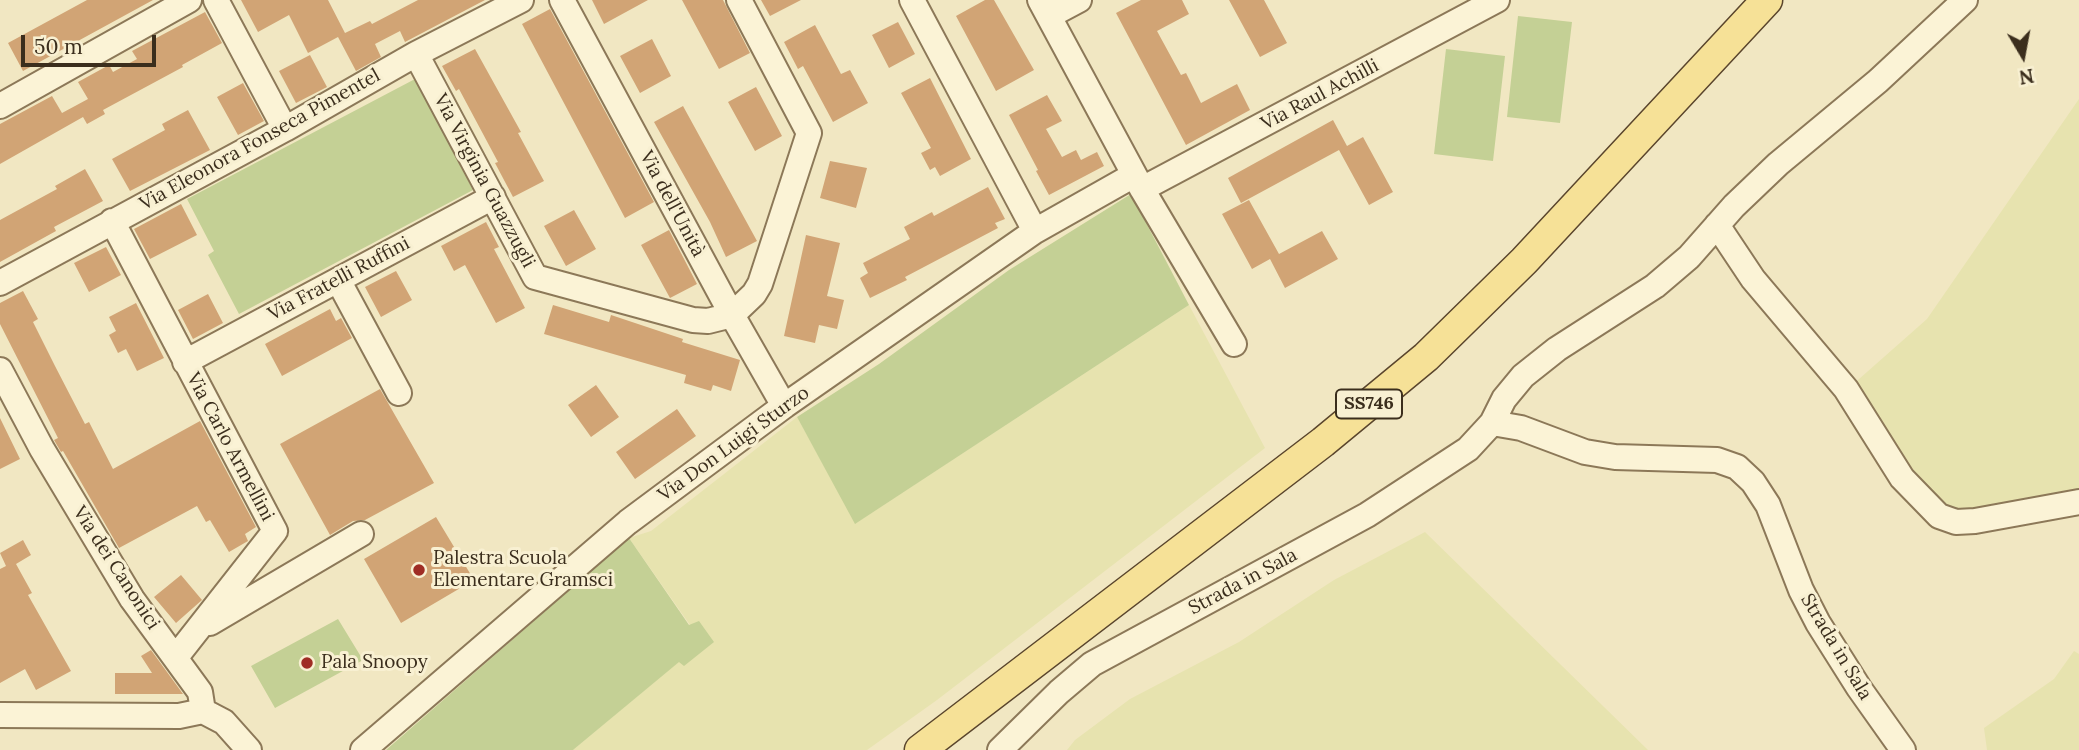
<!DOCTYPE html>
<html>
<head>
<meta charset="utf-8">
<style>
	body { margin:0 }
	#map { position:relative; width:2079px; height:750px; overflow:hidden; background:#f1e7c2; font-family:Lora,serif }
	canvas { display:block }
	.north { position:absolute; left:1988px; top:21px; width:70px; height:70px; -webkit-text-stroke:5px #f8f0d2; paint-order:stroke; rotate:170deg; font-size:19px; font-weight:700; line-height:28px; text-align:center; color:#3b2e1d }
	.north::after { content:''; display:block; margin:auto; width:24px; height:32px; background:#3b2e1d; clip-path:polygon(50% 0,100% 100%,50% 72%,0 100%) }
	.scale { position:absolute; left:21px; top:35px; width:135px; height:32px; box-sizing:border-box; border:4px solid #3b2e1d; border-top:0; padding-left:9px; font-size:21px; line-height:24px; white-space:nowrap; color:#3b2e1d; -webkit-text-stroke:5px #f8f0d2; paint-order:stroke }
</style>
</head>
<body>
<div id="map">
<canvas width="2079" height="750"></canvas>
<div class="north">N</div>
<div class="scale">50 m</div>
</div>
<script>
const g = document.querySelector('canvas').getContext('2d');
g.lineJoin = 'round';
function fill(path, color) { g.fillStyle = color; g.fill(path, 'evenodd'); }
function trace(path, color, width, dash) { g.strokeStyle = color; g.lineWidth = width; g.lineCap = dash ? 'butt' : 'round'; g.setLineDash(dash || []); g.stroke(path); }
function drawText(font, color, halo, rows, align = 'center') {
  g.font = font + ' Lora,serif'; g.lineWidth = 6; g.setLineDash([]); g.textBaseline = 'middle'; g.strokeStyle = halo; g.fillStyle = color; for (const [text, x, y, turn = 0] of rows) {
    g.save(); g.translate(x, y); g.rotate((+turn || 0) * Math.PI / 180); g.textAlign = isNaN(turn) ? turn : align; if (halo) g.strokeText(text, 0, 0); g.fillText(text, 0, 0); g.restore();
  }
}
fill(new Path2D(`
	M2079,99V496L1965,515L1944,511L1914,481L1850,387L1927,319Z
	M1189,305L1265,448L937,700L867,750H573L679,661L690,625L629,538L651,531L797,417L856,523Z
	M1425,532L1648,750H1067L1075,740L1130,699L1239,642L1334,580Z
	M2074,651L2079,654V750H1987L1984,728L2054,679Z`), '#e7e3af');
fill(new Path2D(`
	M1518,16L1572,22L1560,123L1507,117Z
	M1446,49L1505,56L1493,161L1434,154Z
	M415,79L473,190L239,314L208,255L214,251L187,199Z
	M1131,194L1189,305L855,524L797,417L879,364L1009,270Z
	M629,538L689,625L699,621L714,642L684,666L679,662L573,750H386Z
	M338,619L363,660L275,708L251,666Z`), '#c4d095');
fill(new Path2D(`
	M87,0H153L23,71L8,43Z
	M241,0H328L345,33L370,21L372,24L418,0H485L405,42L400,31L375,44L381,57L356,71L338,37L308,53L289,15L258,32Z
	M592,0H648L604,24Z
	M682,0H723L750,53L719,69Z
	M761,0H801L770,16Z
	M985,0H994L1034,70L996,91L956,16Z
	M1141,0H1182L1189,14L1157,31L1181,75L1186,73L1201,103L1237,84L1250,110L1186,145L1116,13Z
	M1229,0H1264L1287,43L1260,57Z
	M550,9L654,202L625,218L522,24Z
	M205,12L222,43L182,65L183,67L103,110L105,114L87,124L83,117L0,164V124L52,96L62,113L88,99L78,82L109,65L113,72L137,59L132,51Z
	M898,22L915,54L889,68L872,35Z
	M815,25L841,74L850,70L868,103L833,122L803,66L798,69L784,42Z
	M652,39L671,76L640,93L620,56Z
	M475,49L521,132L518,133L544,181L513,197L495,163L498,162L459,89L456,91L442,66Z
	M310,55L327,87L296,103L279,71Z
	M930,78L971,159L940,176L935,167L930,170L921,153L931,148L901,93Z
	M243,83L264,121L238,135L217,97Z
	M756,87L782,136L755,151L728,102Z
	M1047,95L1062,121L1046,129L1062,157L1076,150L1081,160L1097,152L1104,166L1049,195L1036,171L1038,170L1009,115Z
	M683,106L757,241L726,257L710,222L654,122Z
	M188,110L210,150L130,191L112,159L165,130L162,124Z
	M1333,120L1347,146L1363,137L1393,192L1369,205L1339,150L1241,203L1228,178Z
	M830,161L867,168L856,208L820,198Z
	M85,169L103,201L54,227L56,231L0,262V220L57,189L55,186Z
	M988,187L1005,219L995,223L998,228L905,277L907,280L870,298L860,278L868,273L863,263L910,239L904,227L932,212L934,216Z
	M1249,200L1279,254L1322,231L1338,259L1285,288L1270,259L1252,269L1222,214Z
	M181,204L197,235L150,259L134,229Z
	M574,210L596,249L566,266L544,226Z
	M486,222L499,247L494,249L525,308L496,323L465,265L454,271L441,246Z
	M669,230L697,284L670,298L641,245Z
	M806,235L840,243L827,296L844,300L837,329L819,325L815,343L784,336Z
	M106,247L121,275L89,292L74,263Z
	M396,271L412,300L381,317L365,287Z
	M23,291L38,319L33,322L55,366L85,424L89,422L113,469L200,421L256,527L245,534L248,541L229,552L210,520L206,522L197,506L119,548L63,451L61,452L54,440L58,438L0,324V303Z
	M208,294L223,323L193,339L178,310Z
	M136,303L164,358L137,371L126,349L118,353L109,335L116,331L109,317Z
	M553,305L609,322L611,315L683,339L682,342L740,360L731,391L713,385L711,391L684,383L686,375L544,334Z
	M330,309L336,321L341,318L352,338L282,376L265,344Z
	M596,385L619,417L591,437L568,405Z
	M380,389L434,483L365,520L353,521L330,535L280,444Z
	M677,409L696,436L635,479L616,452Z
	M0,418L20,459L0,469Z
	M436,517L474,580L401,623L364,559Z
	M23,540L31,555L16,564L32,593L28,595L71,671L36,690L25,669L0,683V569L6,566L0,553Z
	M181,575L202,600L176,623L154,597Z
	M151,650L183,694H115V673H152L141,656Z`), '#d1a475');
const minor = new Path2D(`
	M216,0L285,129
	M562,0L732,315L784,406
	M912,0L1035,231
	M1040,0L1142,189L1234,344
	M1049,16L1079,0
	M416,54L535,277L693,320L708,321L732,315L754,294L760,284L809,133L739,0
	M0,106L189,0
	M1142,189L1497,0
	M112,221L275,531L176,657
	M1717,225L1753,279L1846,389L1902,478L1939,516L1956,522L1975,521L2079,502
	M338,280L399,393
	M0,283L285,129L416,54L521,0
	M185,362L493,197
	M0,370L42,449L132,599L200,692L203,711
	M1492,423L1521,428L1585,452L1615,457L1717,460L1737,467L1753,482L1768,505L1801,590L1818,623L1859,688L1903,750
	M210,623L361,534
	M203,711L224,722L249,750
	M0,715L179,716L203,711
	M363,750L628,522L784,406L1035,231L1134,175
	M1000,750L1059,692L1092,664L1367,515L1468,449L1492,423L1504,399L1523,376L1557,349L1655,286L1689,257L1734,206L1778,164L1878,81L1965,0`);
const major = new Path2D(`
	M920,750L1323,442L1426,357L1524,261L1767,0`);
trace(minor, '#8c7858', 28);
trace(major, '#5a452c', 33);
trace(minor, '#fbf3d6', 24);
trace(major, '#f6e197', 30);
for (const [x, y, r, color] of [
	[419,570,7,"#9f2d24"],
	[307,663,7,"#9f2d24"]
]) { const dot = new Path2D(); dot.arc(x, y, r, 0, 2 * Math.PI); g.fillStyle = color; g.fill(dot); trace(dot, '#f8f0d2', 2.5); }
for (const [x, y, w] of [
	[1369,404,66]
]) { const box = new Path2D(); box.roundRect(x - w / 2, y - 14.5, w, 29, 5); g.fillStyle = '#f8f0d2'; g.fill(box); trace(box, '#3b2e1d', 2); }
drawText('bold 18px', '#3b2e1d', null, [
	["SS746",1369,404]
]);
drawText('19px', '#3b2e1d', '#f8f0d2', [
	["Via Raul Achilli",1320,95,-28],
	["Via Eleonora Fonseca Pimentel",260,140,-29],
	["Via Virginia Guazzugli",484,181,62],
	["Via dell'Unità",672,204,62],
	["Via Fratelli Ruffini",339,279,-28],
	["Via Don Luigi Sturzo",734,444,-36],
	["Via Carlo Armellini",230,447,62],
	["Via dei Canonici",116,568,57],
	["Strada in Sala",1243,582,-28],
	["Strada in Sala",1836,647,59]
]);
drawText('19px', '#3b2e1d', '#f8f0d2', [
	["Palestra Scuola",433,559],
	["Elementare Gramsci",433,581],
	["Pala Snoopy",321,663]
], 'left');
</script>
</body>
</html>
